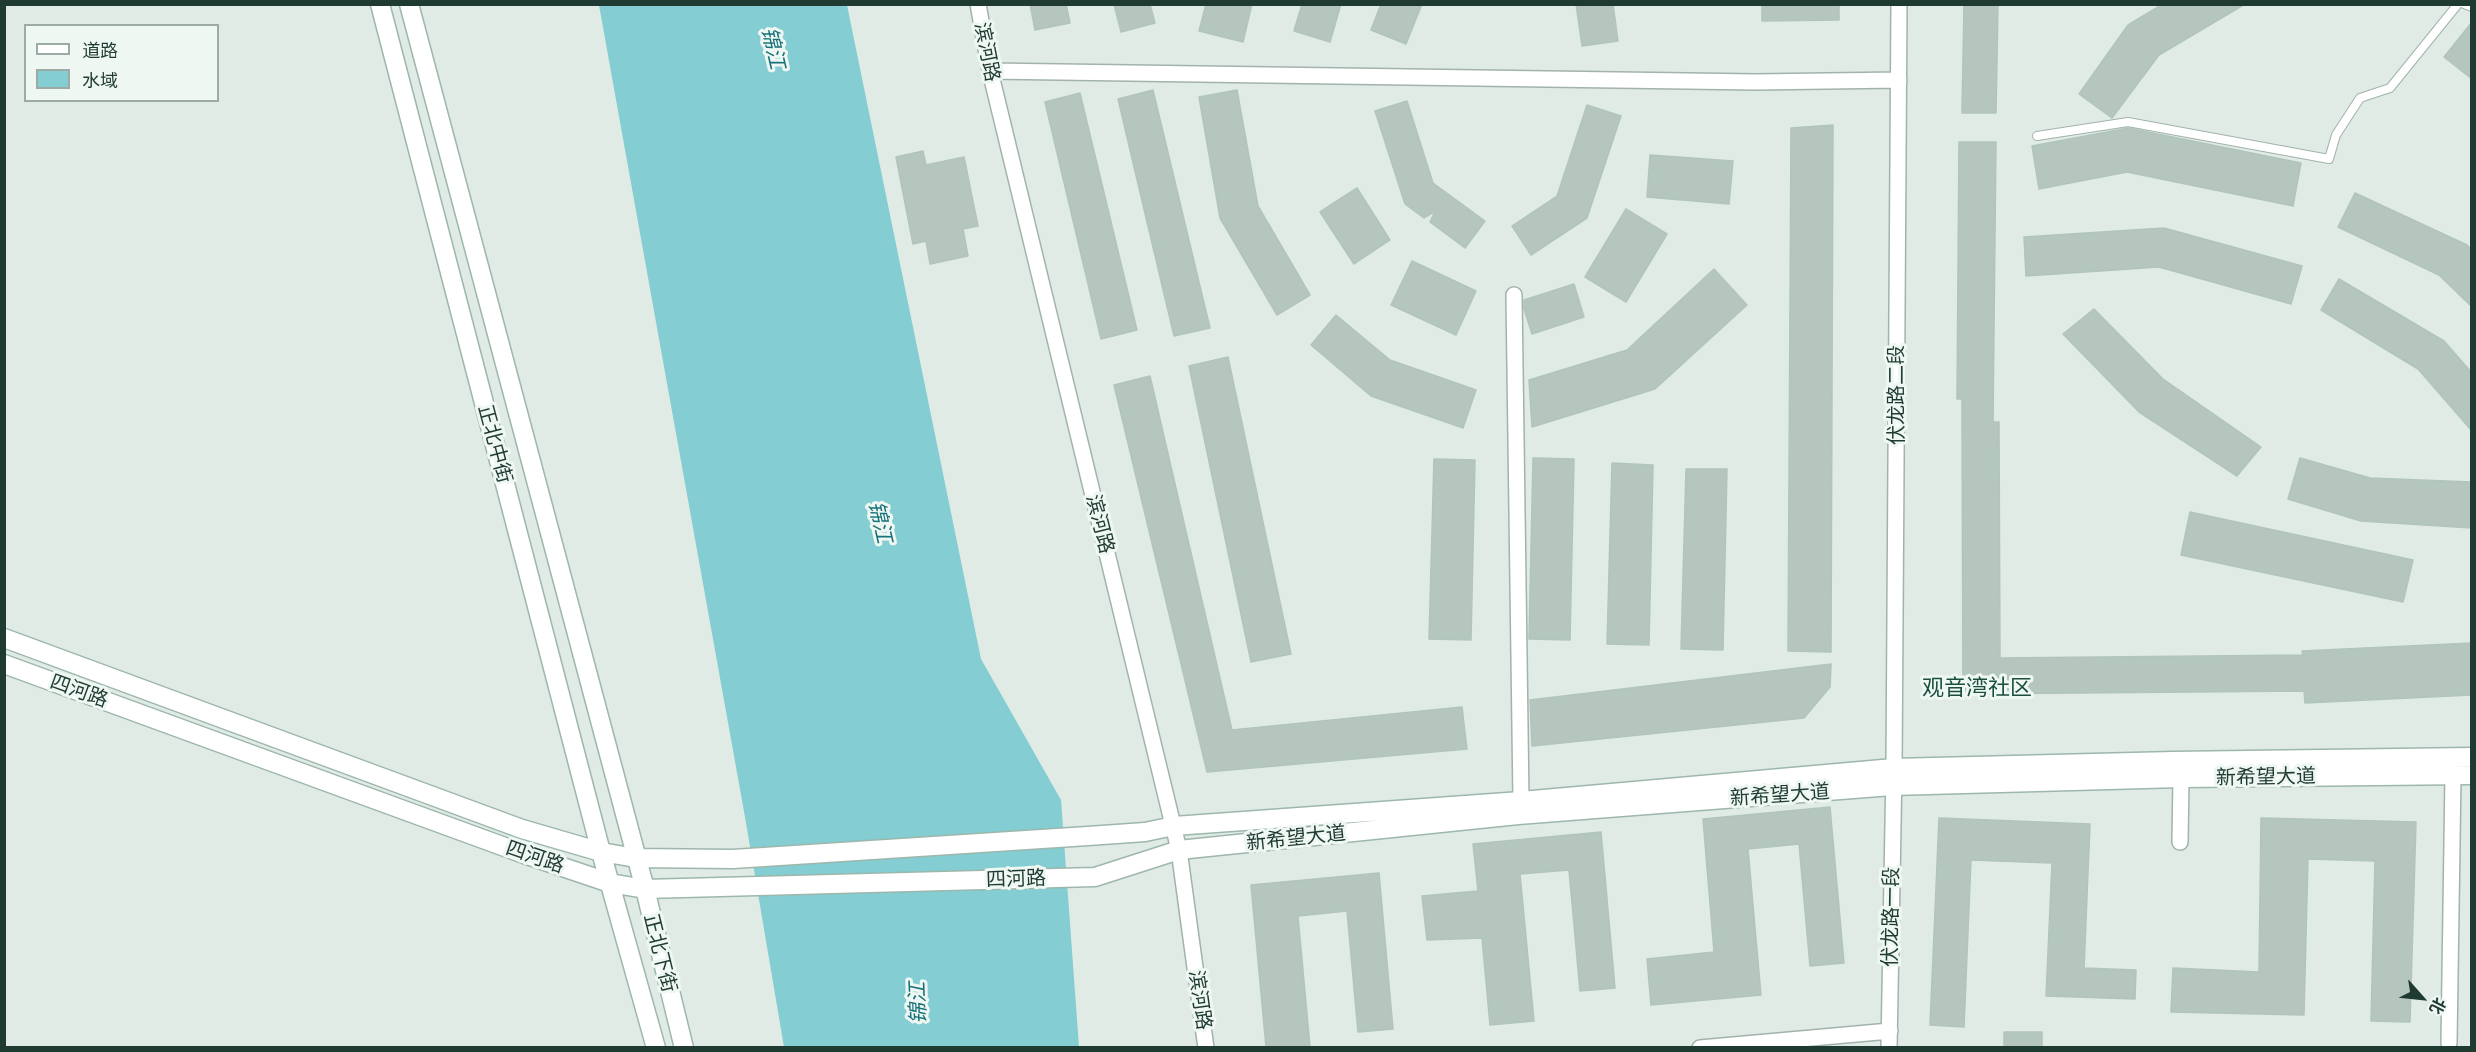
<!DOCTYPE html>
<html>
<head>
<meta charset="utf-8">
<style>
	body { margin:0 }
	#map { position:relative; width:2476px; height:1052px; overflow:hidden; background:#dfebe4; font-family:"Golos Text","Noto Sans SC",sans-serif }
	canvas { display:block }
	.frame { position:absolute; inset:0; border:6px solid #1f3b31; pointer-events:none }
	.legend { position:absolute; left:24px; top:24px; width:195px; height:78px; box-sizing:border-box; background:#eff7f3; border:2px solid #9caca5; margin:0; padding:8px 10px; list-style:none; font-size:18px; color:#1f3b31 }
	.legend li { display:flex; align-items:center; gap:12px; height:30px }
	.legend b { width:30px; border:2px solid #9caca5 }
	.north { position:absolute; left:2392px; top:968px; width:60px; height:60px; -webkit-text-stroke:4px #eff7f3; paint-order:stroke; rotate:117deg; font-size:16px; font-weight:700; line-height:24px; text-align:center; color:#1f3b31 }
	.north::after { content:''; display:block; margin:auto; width:21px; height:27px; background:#1f3b31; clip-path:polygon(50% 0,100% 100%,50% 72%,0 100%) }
</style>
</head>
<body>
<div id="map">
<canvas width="2476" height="1052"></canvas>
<div class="frame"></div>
<ul class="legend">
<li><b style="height:8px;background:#fff"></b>道路</li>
<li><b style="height:16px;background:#83cdd3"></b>水域</li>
</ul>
<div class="north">北</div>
</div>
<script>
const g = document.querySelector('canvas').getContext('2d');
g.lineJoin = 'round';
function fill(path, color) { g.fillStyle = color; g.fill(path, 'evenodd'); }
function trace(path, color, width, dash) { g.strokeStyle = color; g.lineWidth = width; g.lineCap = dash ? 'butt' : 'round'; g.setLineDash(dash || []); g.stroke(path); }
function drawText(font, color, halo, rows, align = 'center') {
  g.font = font + ' "Golos Text","Noto Sans SC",sans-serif'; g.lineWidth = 6; g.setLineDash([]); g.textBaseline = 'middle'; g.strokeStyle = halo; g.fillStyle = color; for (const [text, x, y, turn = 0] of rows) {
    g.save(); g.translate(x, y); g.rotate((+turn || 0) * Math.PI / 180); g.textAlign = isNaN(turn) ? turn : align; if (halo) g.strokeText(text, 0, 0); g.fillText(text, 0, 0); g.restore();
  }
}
fill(new Path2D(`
	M599,5H847L981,659L1061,800L1079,1047H784L745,817Z`), '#83cdd3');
const building = new Path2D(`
	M1030,4H1066L1070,23L1035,30Z
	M1114,4H1150L1155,23L1121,32Z
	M1206,4H1252L1243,42L1199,31Z
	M1302,4H1341L1330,42L1294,31Z
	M1381,4H1422L1406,44L1371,30Z
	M1576,4H1613L1618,41L1582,46Z
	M1762,4H1839V20L1762,21Z
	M1964,4H1998L1996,113H1962Z
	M2163,4H2245L2159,55L2112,118L2079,94L2128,25Z
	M2472,22V79L2444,57Z
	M1153,90L1210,328L1174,336L1118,99Z
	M1237,90L1258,206L1310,295L1277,315L1220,218L1199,97Z
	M1080,93L1137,330L1101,339L1045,102Z
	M1407,101L1433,183L1485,221L1465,248L1430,222L1435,211L1424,218L1405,204L1375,111Z
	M1587,105L1621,116L1587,218L1531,255L1512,226L1557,196Z
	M1833,125L1831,652L1788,651L1791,128Z
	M2128,128L2301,163L2293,206L2127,172L2039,189L2032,146Z
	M1959,142H1996L1993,422H1999L2000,658L2303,655L2302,651L2472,643V695L2305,703L2304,691L1963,694L1962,399H1957Z
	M923,151L926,165L964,157L978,226L963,229L968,256L930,264L926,241L913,244L896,157Z
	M1650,155L1733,161L1729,204L1647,197Z
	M1357,188L1390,240L1354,264L1320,212Z
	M2355,193L2467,245L2472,250V307L2439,275L2338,227Z
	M1626,209L1667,234L1626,302L1585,277Z
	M2164,228L2302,266L2291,304L2159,267L2026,276L2024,237Z
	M1412,261L1476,291L1456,335L1391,305Z
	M1714,269L1747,305L1655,389L1532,427L1529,380L1627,350Z
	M2339,279L2444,341L2472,373V431L2418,369L2321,310Z
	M1574,284L1584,317L1532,334L1524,309V300Z
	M2094,309L2163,379L2261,447L2237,476L2139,412L2063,334Z
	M1336,315L1390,360L1476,390L1463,428L1371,396L1311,345Z
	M1228,357L1291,654L1251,662L1189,366Z
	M1150,376L1232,730L1462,707L1467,749L1207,772L1114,385Z
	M1533,458L1574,459L1570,640L1529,639Z
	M2300,458L2370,478L2472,482V528L2361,521L2288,499Z
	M1434,459L1475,460L1471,640L1429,639Z
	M1612,463L1653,465L1649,645L1607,644Z
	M1686,469H1727L1723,650L1681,649Z
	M2190,512L2413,560L2403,602L2181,555Z
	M1831,664L1830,687L1804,718L1532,746L1530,700Z
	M1830,807L1844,963L1810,966L1799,844L1748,849L1761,995L1651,1005L1647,959L1714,952L1703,819Z
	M1939,818L2090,824L2084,968L2136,970L2135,999L2046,996L2052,863L1971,860L1964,1027L1930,1025Z
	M2261,818L2416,822L2410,1022L2371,1021L2375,861L2308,859L2304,1015L2171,1012L2173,968L2259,972Z
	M1601,832L1615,988L1580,991L1569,870L1520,874L1534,1021L1490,1025L1482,938L1427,940L1422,896L1478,891L1473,844Z
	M1379,873L1393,1029L1358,1032L1347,911L1298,916L1310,1047H1266L1251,885Z
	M2004,1032H2042V1047H2004Z`);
fill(building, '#b4c6bd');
trace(building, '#b1c5bb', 1.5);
const lane = new Path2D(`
	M2464,4L2472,7
	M2037,136L2128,122L2329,159L2336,135L2360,98L2390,88L2458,4`);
const street = new Path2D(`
	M978,4L990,71L1179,850L1206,1048
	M990,71L1756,82L1899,80
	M1514,295L1521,801
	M2180,842L2181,778
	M2449,1043L2453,775
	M1700,1048L1890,1031
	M1889,1048L1894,768L1899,4`);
const secondary = new Path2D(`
	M380,4L601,852L656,1048
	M409,4L645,889L684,1048
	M4,638L522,829L601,852L636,858L733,859L1088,836L1145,832L1174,826L1521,801L1894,768L2173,761L2472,757
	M4,664L524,854L610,883L645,889L1095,877L1179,850L1518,815L1892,786L2181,778L2472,775`);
trace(lane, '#a2b3ab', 10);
trace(street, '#a2b3ab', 18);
trace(secondary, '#9db7ac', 21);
trace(lane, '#fff', 8);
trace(street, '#fff', 15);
trace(secondary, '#fff', 18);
drawText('20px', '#1f3b31', '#eff7f3', [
	["滨河路",987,52,79],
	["伏龙路二段",1897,395,-90],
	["正北中街",495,444,75],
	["滨河路",1100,524,76],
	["四河路",79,691,20],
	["新希望大道",2266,777,-1],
	["新希望大道",1780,795,-4],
	["新希望大道",1296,838,-6],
	["四河路",535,857,19],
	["四河路",1016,879,-2],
	["伏龙路一段",1891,917,-89],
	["正北下街",660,953,76],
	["滨河路",1200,1000,82]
]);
drawText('italic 21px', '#177179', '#eff7f3', [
	["锦江",773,48,77],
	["锦江",880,522,77],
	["锦江",918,1003,-92]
]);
drawText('22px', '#1a4e3d', '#eff7f3', [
	["观音湾社区",1977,688]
]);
</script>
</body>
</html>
